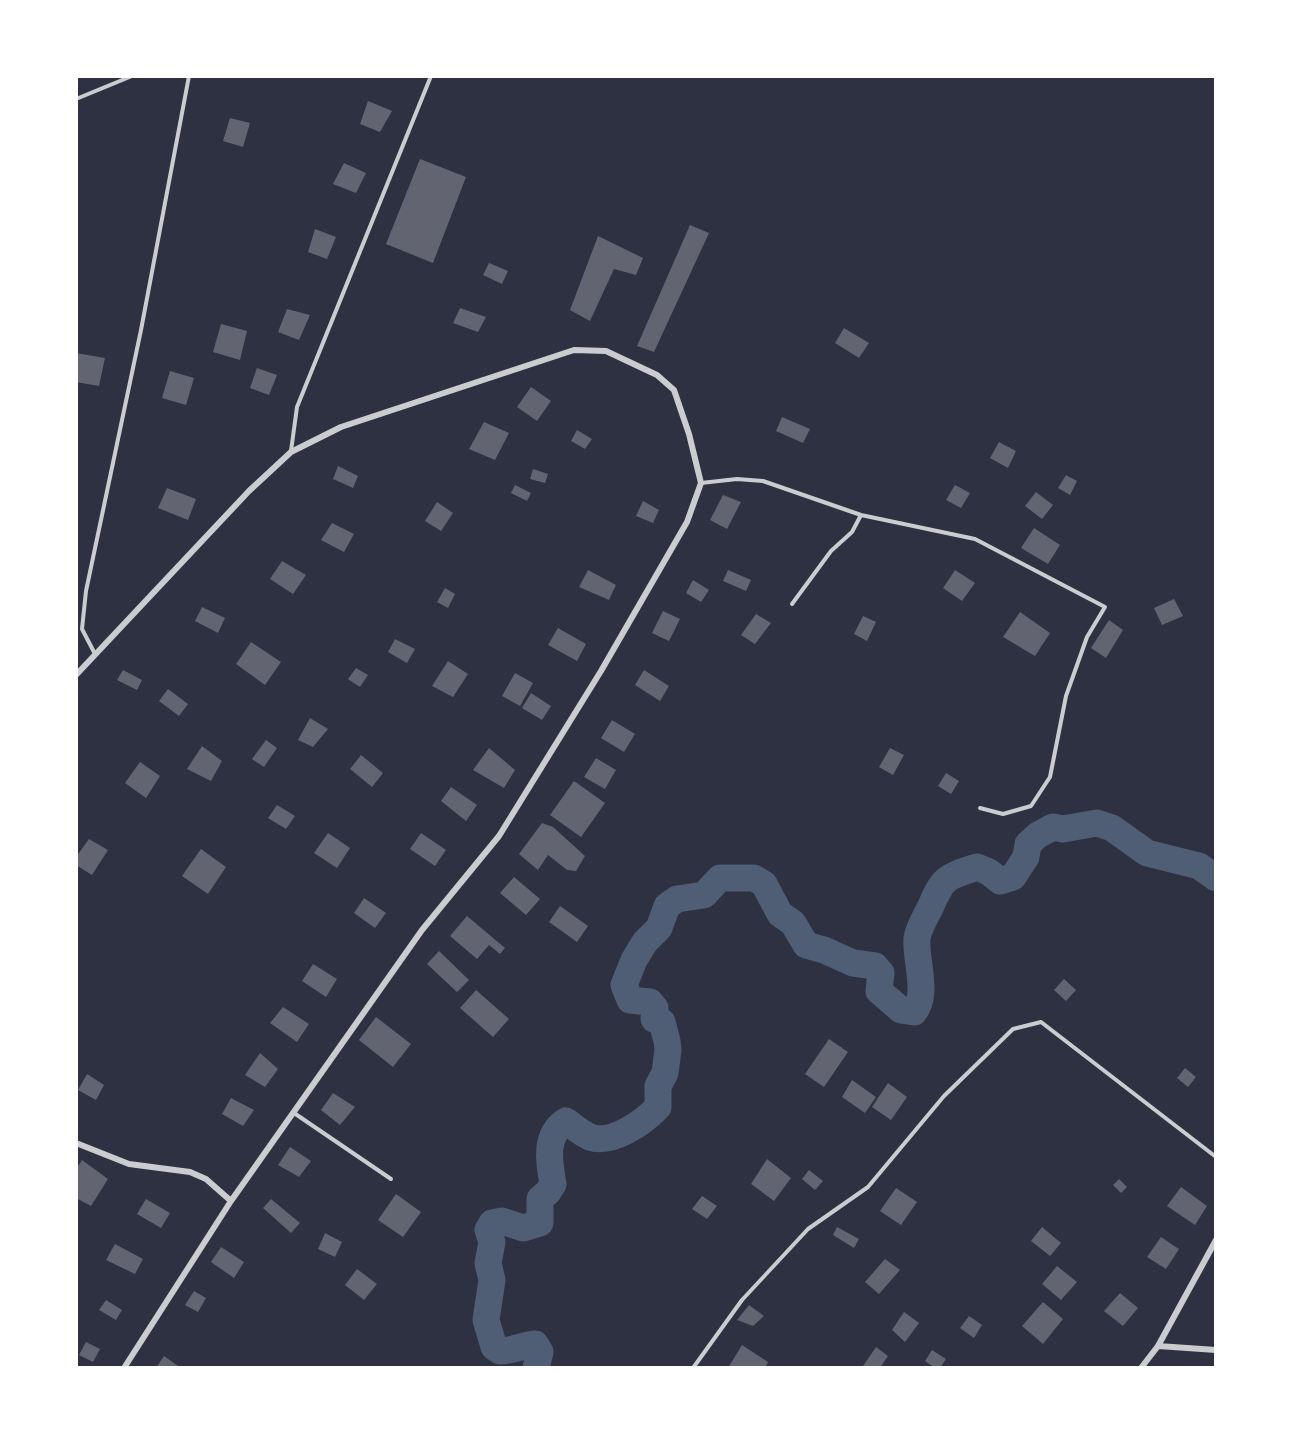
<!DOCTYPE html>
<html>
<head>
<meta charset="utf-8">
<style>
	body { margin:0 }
	#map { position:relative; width:1292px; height:1444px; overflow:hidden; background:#2d3142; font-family:Montserrat,sans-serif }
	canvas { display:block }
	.frame { position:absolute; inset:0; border:78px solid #fff; pointer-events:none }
</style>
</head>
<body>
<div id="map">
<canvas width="1292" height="1444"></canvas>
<div class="frame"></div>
</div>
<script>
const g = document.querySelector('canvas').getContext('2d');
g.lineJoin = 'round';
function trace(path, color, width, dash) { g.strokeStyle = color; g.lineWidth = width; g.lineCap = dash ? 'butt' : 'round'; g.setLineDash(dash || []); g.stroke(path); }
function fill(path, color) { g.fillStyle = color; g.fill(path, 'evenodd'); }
trace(new Path2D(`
	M536,1368L540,1352L535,1344C523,1345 512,1351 500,1351L494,1347L486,1320L492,1280L488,1263L492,1242L488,1230L492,1223L502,1221L523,1228L540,1223V1199L548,1192L553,1184C549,1162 544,1135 566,1121C573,1126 582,1134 590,1137C612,1145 644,1122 658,1107V1086L665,1073L668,1050L667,1041L662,1022L654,1019L655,1008L650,1002L630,1000L624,985L634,960L645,942L659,928L667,906L677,899L704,895L720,878H754L764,884L780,914L793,923L806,945L824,950L853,963L875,966L881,973L879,991L901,1010L914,1012C929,994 915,960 917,938C919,927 925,918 930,908C943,878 945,877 977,867L989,872L1000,881L1013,877L1026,857L1028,844L1038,835L1053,827L1063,829L1097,823L1112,828L1147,853L1199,866L1216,878`), '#4f5d75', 27);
fill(new Path2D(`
	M368,101L392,111L380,132L360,124Z
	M230,118L250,123L243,147L223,141Z
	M420,159L466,177L433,263L386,244Z
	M344,163L366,173L356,193L333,184Z
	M690,225L709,233L654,352L637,346Z
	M315,229L336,237L327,259L308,252Z
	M598,236L643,258L636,275L614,269L590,321L570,310Z
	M489,263L508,271L502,284L483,275Z
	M460,308L486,317L478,332L453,323Z
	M287,309L310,315L299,340L278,332Z
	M221,324L247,331L240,360L213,352Z
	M844,328L869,343L859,358L835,343Z
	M76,353L105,358L99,386L76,382Z
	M257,368L277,375L269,395L250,388Z
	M170,371L194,378L186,405L162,398Z
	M531,387L551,401L537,421L517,407Z
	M782,417L810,429L803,443L776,431Z
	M484,422L509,433L495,460L469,449Z
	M577,430L592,439L585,449L571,441Z
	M999,442L1016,451L1008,468L990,458Z
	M338,466L358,476L353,488L333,479Z
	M533,469L548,474L545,483L530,479Z
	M1066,475L1077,481L1070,495L1058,488Z
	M515,485L531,493L527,501L511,493Z
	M955,485L970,493L961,508L946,500Z
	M167,488L196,499L188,520L158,508Z
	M1036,492L1053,505L1042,519L1025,506Z
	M723,495L741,502L727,529L710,520Z
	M643,501L659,510L653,523L636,516Z
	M437,502L453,513L441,531L425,521Z
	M332,523L354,534L344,552L321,540Z
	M1034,528L1060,545L1048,564L1021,548Z
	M282,561L306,575L293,594L270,579Z
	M588,570L616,585L609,600L579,587Z
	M728,570L751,580L746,591L723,581Z
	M955,570L975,583L962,601L943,588Z
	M693,580L709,590L701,602L686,593Z
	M445,588L455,594L448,608L437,602Z
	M1174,599L1183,616L1162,625L1154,608Z
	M202,607L225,618L218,633L195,621Z
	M663,611L680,619L669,641L652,633Z
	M1020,612L1050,633L1035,656L1003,637Z
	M756,614L771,623L755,644L741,635Z
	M863,616L876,622L867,641L854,634Z
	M1109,620L1123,630L1106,658L1091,648Z
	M558,628L586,644L577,661L548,645Z
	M395,639L415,649L407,663L388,652Z
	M251,642L281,662L265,685L236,664Z
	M448,661L468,674L453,697L432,686Z
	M356,668L368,675L360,687L348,679Z
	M123,670L142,680L137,690L117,680Z
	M644,670L669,686L660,701L635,685Z
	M515,673L533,683L520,706L502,696Z
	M168,689L188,704L179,716L159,701Z
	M531,693L551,706L542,720L522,708Z
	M310,718L328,729L313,747L298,740Z
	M612,720L635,734L624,752L601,738Z
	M266,740L277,748L264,767L252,759Z
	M202,746L222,761L211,781L187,769Z
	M489,748L515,770L504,788L473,770Z
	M890,748L904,755L893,775L879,767Z
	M361,755L383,773L372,787L350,769Z
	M596,758L616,770L605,789L584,777Z
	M140,762L160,776L146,798L125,783Z
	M946,773L959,781L951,794L938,786Z
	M574,781L605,803L581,837L550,815Z
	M451,787L477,805L466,821L441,801Z
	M277,805L295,816L286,829L268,818Z
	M542,823L553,827L585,856L576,871L567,870L548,855L538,870L519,854Z
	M328,833L350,848L337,868L314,853Z
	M421,833L446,850L435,866L410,849Z
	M89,839L108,850L92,875L76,865V857Z
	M201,849L226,867L208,894L182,876Z
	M514,877L540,899L526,915L500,893Z
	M364,898L386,913L375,928L354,913Z
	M560,906L588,926L577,942L549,922Z
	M467,916L505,948L500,954L489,945L477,959L450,936Z
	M439,951L469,980L457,992L427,964Z
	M313,964L337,979L326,997L302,981Z
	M1064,979L1076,990L1066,1001L1054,990Z
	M476,990L509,1019L493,1037L460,1008Z
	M283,1007L309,1024L297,1042L270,1023Z
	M376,1017L411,1044L393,1067L359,1040Z
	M829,1039L848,1052L824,1087L805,1074Z
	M260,1053L278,1069L265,1087L245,1075Z
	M1185,1068L1196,1077L1188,1087L1177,1078Z
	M87,1074L104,1085L96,1100L78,1090Z
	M852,1080L876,1097L865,1113L842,1097Z
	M888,1083L907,1097L891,1120L872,1107Z
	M333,1093L355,1107L340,1125L321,1110Z
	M231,1098L254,1110L243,1126L222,1114Z
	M290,1147L311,1161L299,1177L278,1165Z
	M767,1159L791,1178L774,1201L751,1184Z
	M82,1160L108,1179L91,1206L76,1198V1169Z
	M809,1170L823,1181L815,1190L802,1179Z
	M1119,1179L1127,1187L1121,1193L1113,1185Z
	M1181,1187L1207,1206L1195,1225L1167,1206Z
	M896,1188L917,1202L901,1225L880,1211Z
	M396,1194L421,1212L403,1237L378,1220Z
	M702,1196L717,1206L707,1219L692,1209Z
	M146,1199L170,1213L161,1228L137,1214Z
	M271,1199L300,1223L291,1233L263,1208Z
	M837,1227L859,1239L854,1248L833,1235Z
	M1042,1227L1061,1243L1050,1256L1031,1241Z
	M325,1233L342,1242L335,1257L318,1249Z
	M1161,1237L1179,1249L1166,1269L1147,1257Z
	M115,1244L143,1259L135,1274L106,1260Z
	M221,1247L244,1262L234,1278L211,1262Z
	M885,1259L900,1270L879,1294L865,1282Z
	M1057,1266L1077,1282L1061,1300L1042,1284Z
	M357,1269L377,1284L364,1300L345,1285Z
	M194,1291L206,1298L198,1312L185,1305Z
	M1120,1293L1138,1308L1123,1326L1104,1311Z
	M106,1300L122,1310L116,1320L99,1310Z
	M1043,1302L1063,1319L1043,1344L1022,1326Z
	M749,1305L764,1316L753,1326L737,1320Z
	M904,1312L919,1323L905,1342L892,1330Z
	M969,1316L982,1325L974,1338L960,1328Z
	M86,1342L100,1349L93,1362L79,1355Z
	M742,1345L768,1362L765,1368H728Z
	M876,1347L888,1356L880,1368H866L863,1366Z
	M932,1350L946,1359L940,1368H935L925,1361Z
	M164,1356L181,1368H156Z`), '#626471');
trace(new Path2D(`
	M76,99L132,76
	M291,451L297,407L431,76
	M701,483L737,479L763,481L861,515L975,539L1105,607L1087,637L1066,696L1050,777L1031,806L1003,814L980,808
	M792,604L831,551L852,532L861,515
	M95,654L82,629L86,591L141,330L189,76
	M294,1113L391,1179
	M693,1368L742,1300L808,1229L868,1187L944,1096L1013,1029L1041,1022L1216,1157`), '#caccd0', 4);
trace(new Path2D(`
	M76,675L249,491L291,452L341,427L574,350L606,351L657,375L674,390L689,434L701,483L687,522L601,671L499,836L422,930L231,1201L124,1368
	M76,1143L129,1164L190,1172L206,1179L231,1201
	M1158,1346L1216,1350
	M1141,1368L1158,1346L1216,1240`), '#caccd0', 6);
</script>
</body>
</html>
